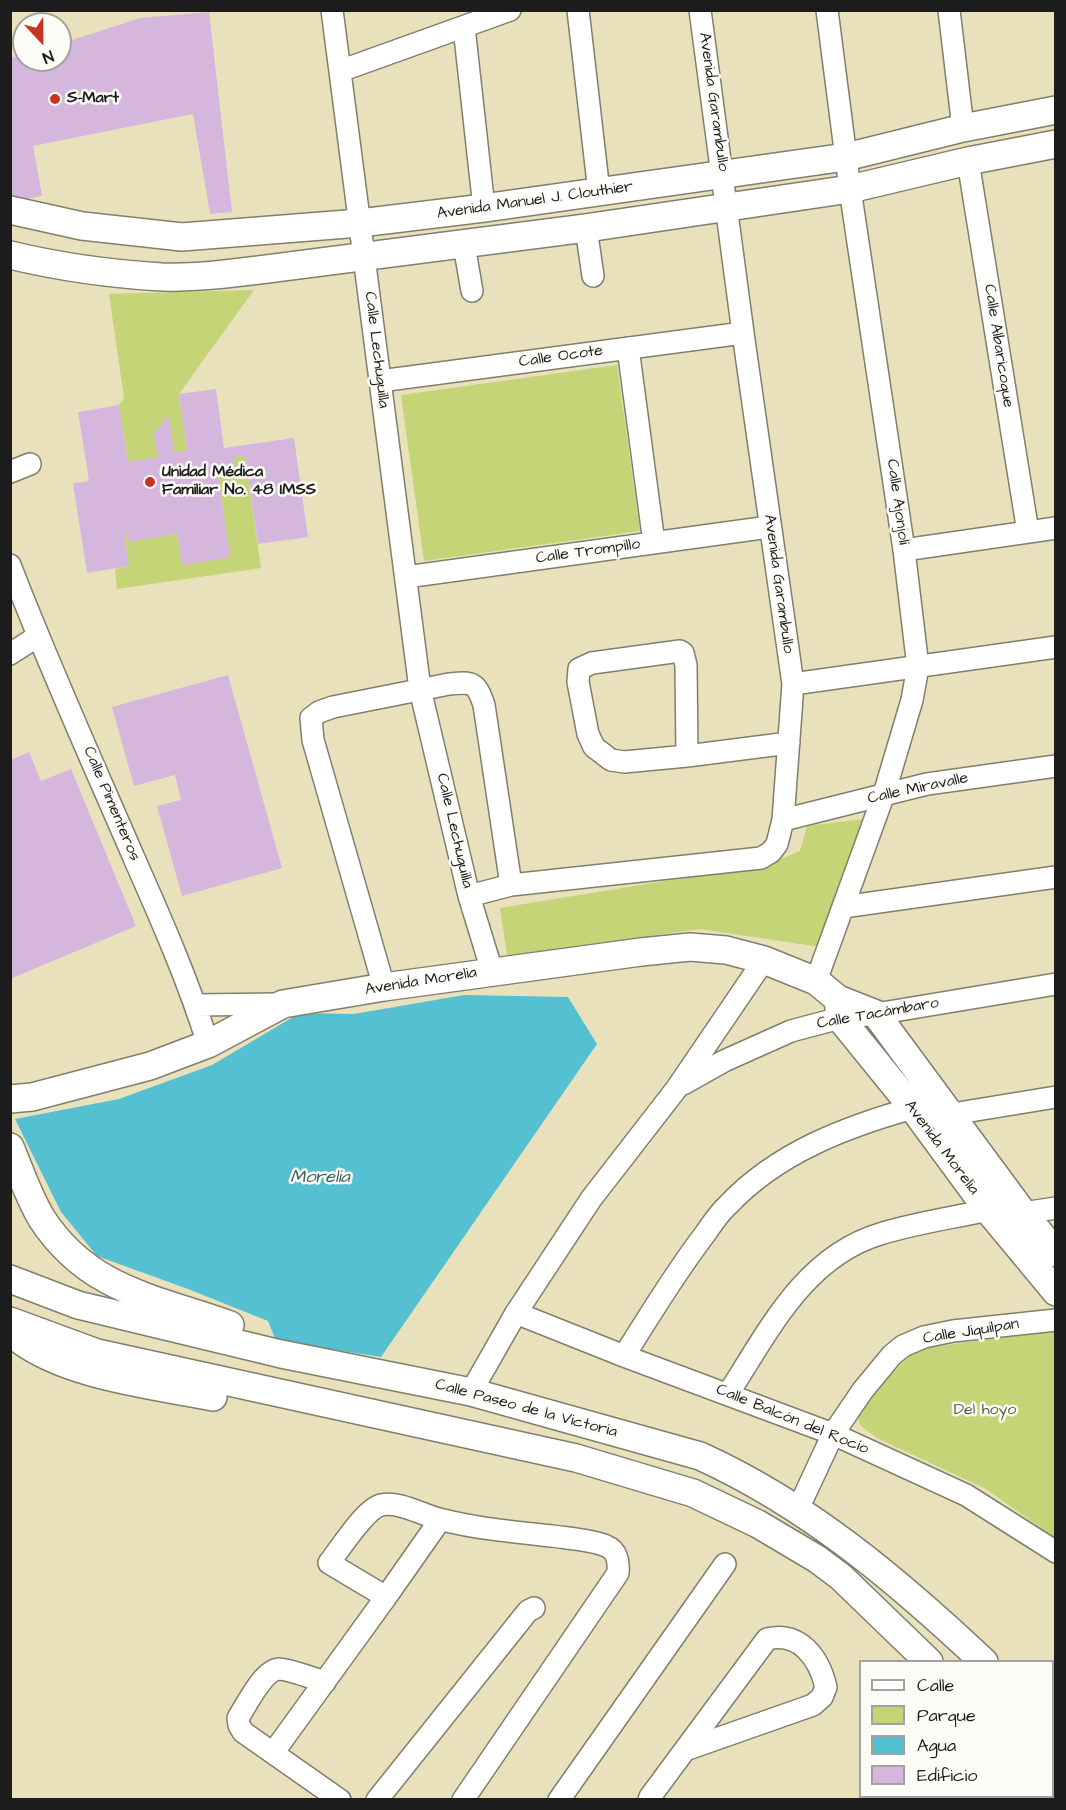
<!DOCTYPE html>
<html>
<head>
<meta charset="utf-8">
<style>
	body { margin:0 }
	#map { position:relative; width:1066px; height:1810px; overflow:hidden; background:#e8e1bc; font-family:"Architects Daughter",sans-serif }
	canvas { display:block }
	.frame { position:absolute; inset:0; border:12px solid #1c1c1c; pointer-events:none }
	.legend { position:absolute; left:859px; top:1660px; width:195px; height:138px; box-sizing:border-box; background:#fdfcf7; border:2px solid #a3a29f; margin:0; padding:8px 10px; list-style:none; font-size:18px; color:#1c1c1c }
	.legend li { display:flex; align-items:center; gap:12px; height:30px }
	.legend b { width:30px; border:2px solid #a3a29f }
	.north { position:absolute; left:12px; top:12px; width:60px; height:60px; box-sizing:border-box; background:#fdfcf7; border:2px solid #a3a29f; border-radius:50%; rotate:158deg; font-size:16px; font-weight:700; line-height:24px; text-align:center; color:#1c1c1c }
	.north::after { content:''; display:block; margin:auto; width:21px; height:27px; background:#c8321e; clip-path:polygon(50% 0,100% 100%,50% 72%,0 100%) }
</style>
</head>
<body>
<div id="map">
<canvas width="1066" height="1810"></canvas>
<div class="frame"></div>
<ul class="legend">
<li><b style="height:8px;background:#fff"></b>Calle</li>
<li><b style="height:16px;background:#c4d476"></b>Parque</li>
<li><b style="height:16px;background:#55c0d1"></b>Agua</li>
<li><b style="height:16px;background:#d5b7dd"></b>Edificio</li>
</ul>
<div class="north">N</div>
</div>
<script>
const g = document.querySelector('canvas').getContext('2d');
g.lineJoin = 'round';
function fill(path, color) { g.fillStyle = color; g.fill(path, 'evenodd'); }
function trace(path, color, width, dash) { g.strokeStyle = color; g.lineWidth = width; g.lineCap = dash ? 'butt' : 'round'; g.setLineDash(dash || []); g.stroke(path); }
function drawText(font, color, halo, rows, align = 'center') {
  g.font = font + ' "Architects Daughter",sans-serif'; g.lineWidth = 5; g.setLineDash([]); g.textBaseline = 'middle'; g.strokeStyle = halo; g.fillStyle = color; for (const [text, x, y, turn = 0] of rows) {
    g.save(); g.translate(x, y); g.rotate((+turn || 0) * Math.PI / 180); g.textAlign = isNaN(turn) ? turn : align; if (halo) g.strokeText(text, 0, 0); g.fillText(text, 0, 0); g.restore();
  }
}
fill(new Path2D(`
	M254,290L179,394L187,451L174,452L154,434L158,457L128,462L119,405L124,398L109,294Z
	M617,365L640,531L424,561L401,395Z
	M245,456L261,568L117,589L115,569L129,566L124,531H126L128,542L177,534L182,565L230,557L218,475L234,457Z
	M863,819L820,947L700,929L507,956L500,908L769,864L800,851L807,826Z
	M1055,1331V1538L986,1489L877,1438L860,1425L857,1412L915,1349Z`), '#c4d476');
fill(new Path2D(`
	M464,995L568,997L597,1044L381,1357L276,1341L268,1321L188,1289L97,1256L61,1212L15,1119L119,1099L212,1065L300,1013L354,1014Z`), '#55c0d1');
fill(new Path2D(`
	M209,12L232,212L210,214L193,114L33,146L42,196L10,202V58L24,54V60H60V44L140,18Z
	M216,389L224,448L294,438L308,537L258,544L245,456L234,457L236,472L218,475L230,557L182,565L177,534L128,542L126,531H124L129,566L87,573L73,483L89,481L78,412L119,405L128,462L158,457L154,434L169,415L174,452L187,451L179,394Z
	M228,675L282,868L182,896L157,806L181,800L175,775L134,786L112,707Z
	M29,752L41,781L71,769L136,926L10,979V760Z`), '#d5b7dd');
const minor = new Path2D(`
	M332,10L420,689L469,896L492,971
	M578,10L599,192
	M949,10L963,128
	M464,27L484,208
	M340,71L510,10
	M968,161L1028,532
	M586,228L593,276
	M464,245L472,291
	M628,348L654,543
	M380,381L743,333
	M10,472L30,464
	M904,550L1056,528
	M10,565C48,664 92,761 134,858C161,919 188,980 208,1044
	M406,577L769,527
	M10,654L38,636
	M793,684L1056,647
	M687,756L686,665L683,653L680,651L592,663L579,669L578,682L588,734L594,747L611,760L624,762L687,756L789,743
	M783,820L927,784L1056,766
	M469,896L511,885L761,858L771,852L777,844L783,820L793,684L743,333L700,10
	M843,907L1056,877
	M816,981L884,794L912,700L918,667L904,550L850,189L827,10
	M384,987L313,740L311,718L319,712L333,707L449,684C472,682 476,681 484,705L511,885
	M196,1005L280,1004
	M683,1084L724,1061L791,1031L840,1018L876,1014L1056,984
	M952,1114L1056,1097
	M1023,1213L1056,1208
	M516,1313L624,1356L833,1434L966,1495L1056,1552
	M624,1356C650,1315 675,1273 705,1234C712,1224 719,1213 728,1205C777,1153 845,1127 913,1108
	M471,1392L516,1313L591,1199L677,1088L764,960
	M728,1394C768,1332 804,1257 880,1234C915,1223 952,1218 988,1210
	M798,1509L833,1434L863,1390L892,1355L903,1346L924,1337L953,1331L1056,1320
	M440,1520L386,1597L329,1563C340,1549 365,1509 381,1505C401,1501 423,1516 443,1520C479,1529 515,1532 552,1536C565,1538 594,1540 606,1546C617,1550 619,1562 618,1573L463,1800
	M325,1682C315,1679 288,1669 279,1669C263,1670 246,1706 238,1718L239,1725L243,1732L340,1800
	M273,1753L386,1597
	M377,1800L528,1611L534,1608
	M559,1800L725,1564
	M649,1800L650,1797L767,1639C800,1631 819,1658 826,1687L822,1697L813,1705L685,1750`);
const major = new Path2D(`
	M10,210L82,226L182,237L360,223L484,208L846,157L963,128L1056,110
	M10,255C60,267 111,274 162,277C194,278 227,274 259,270L586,228L850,189L968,161L1056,144
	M838,999L840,1018L913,1108L988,1210L1056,1292
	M10,1099L32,1097L150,1066L208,1044L283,1004L384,987L641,952L690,947L726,950L764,960L816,981L838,999L876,1014L1023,1213L1056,1253
	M10,1147C20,1171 29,1198 42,1219C89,1291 156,1298 230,1325
	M10,1279L78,1305L281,1354L471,1392L700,1456C808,1505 898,1581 984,1662
	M10,1321L97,1353L576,1458L693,1493L758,1524L817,1559L841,1577L929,1662
	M16,1337C65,1376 152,1385 213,1397
	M1052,1726L1056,1728
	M1052,1777L1056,1780`);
trace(minor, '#827e6c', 24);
trace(major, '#827e6c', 30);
trace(minor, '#fff', 21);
trace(major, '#fff', 27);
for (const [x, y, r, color] of [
	[55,99,6,"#c8321e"],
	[150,482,6,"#c8321e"]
]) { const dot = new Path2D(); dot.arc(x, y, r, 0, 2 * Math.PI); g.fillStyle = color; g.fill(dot); trace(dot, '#fdfcf7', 2); }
drawText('bold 16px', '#1c1c1c', '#fdfcf7', [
	["S-Mart",67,99],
	["Unidad Médica",162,473],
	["Familiar No. 48 IMSS",162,491]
], 'left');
drawText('16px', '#1c1c1c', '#fdfcf7', [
	["Avenida Garambullo",713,102,82],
	["Avenida Manuel J. Clouthier",535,201,-8],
	["Calle Albaricoque",998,346,81],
	["Calle Lechuguilla",376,350,83],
	["Calle Ocote",561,357,-8],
	["Calle Ajonjolí",897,502,82],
	["Calle Trompillo",588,552,-8],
	["Avenida Garambullo",778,584,82],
	["Calle Miravalle",918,789,-12],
	["Calle Pimenteros",111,804,67],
	["Calle Lechuguilla",454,831,77],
	["Avenida Morelia",421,982,-9],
	["Calle Tacámbaro",878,1014,-10],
	["Avenida Morelia",941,1148,53],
	["Calle Jiquilpan",971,1332,-9],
	["Calle Paseo de la Victoria",526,1409,15],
	["Calle Balcón del Rocío",792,1420,22]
]);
drawText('16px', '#575c3c', '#fdfcf7', [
	["Del hoyo",985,1411]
]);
drawText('italic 18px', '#335e64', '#fdfcf7', [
	["Morelia",320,1178]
]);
</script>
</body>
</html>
